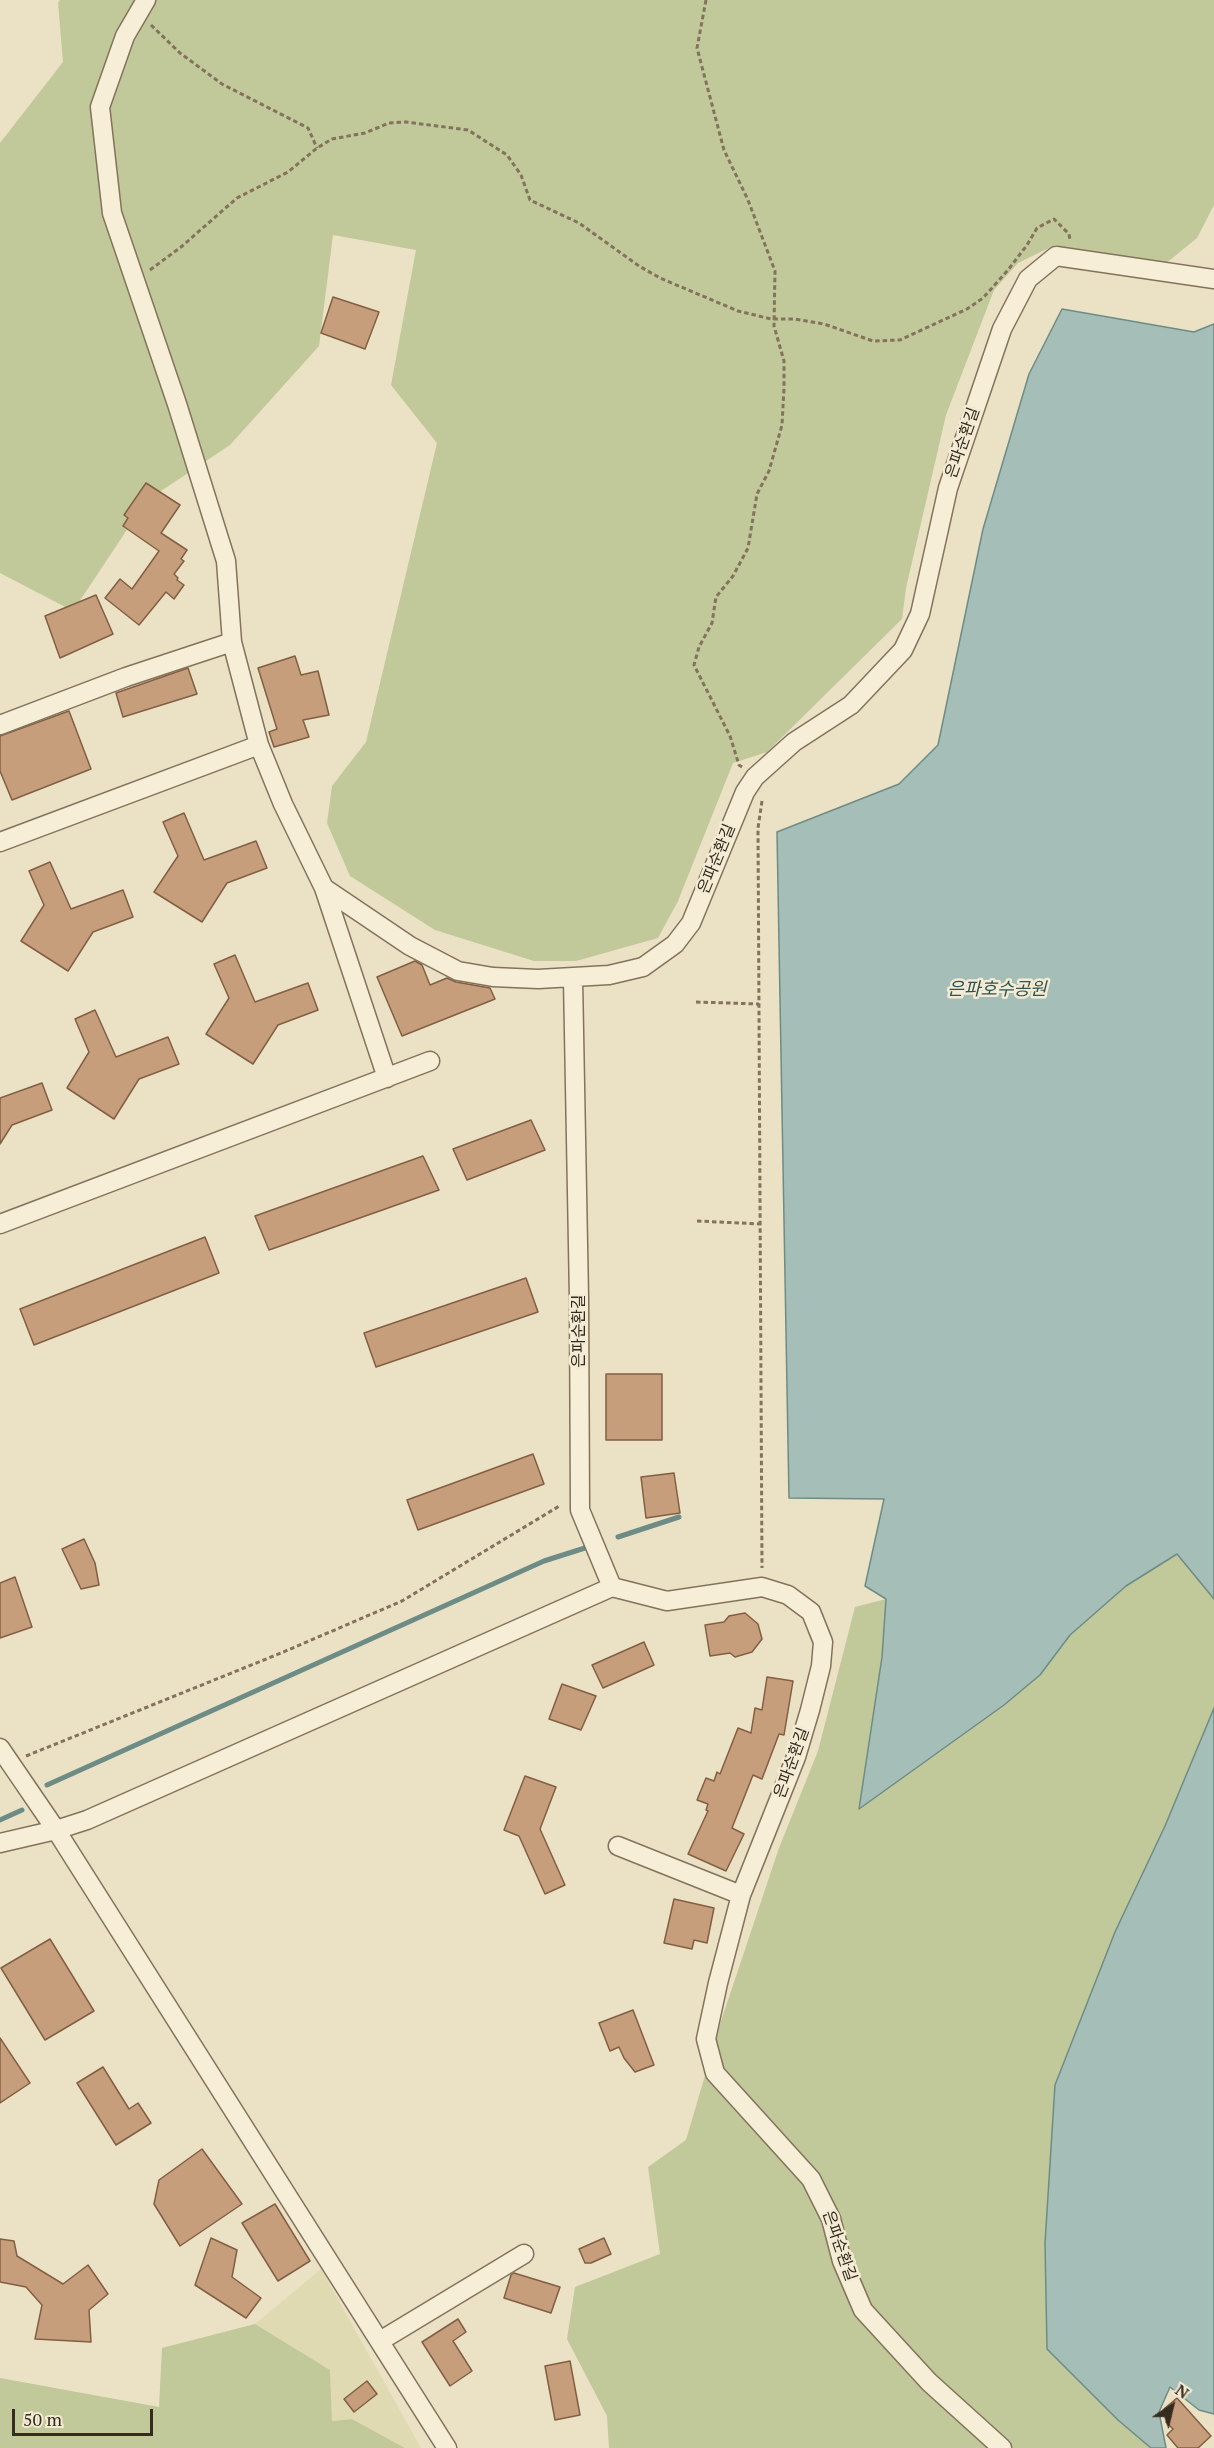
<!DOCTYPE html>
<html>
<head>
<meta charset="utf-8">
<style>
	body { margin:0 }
	#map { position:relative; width:1214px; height:2448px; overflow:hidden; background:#ebe1c4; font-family:"PT Serif",serif }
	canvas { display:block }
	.north { position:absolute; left:1142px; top:2376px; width:60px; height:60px; -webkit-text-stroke:4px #f3ebd3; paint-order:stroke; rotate:35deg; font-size:16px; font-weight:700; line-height:24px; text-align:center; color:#352b1f }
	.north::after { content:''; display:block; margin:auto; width:21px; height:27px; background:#352b1f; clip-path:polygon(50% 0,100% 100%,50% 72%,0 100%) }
	.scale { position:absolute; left:12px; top:2409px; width:141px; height:27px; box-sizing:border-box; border:3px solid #352b1f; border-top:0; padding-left:8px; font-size:18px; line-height:21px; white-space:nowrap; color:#352b1f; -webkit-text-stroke:4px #f3ebd3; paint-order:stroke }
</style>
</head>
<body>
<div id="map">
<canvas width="1214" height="2448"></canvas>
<div class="north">N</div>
<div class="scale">50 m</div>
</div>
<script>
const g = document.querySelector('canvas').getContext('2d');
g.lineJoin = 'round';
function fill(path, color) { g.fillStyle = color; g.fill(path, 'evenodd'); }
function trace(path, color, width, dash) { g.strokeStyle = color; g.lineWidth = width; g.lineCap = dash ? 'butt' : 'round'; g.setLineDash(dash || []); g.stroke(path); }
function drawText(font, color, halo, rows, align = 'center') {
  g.font = font + ' "PT Serif","Noto Sans KR",serif'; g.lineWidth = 5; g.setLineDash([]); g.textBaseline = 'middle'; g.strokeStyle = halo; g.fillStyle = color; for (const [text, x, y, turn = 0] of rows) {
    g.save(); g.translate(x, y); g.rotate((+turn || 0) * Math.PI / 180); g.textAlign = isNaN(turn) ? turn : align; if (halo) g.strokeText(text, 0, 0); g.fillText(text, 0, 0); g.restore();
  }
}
fill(new Path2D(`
	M321,2269L421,2448H405L352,2419L332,2421L330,2370L255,2324Z`), '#e0dab2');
fill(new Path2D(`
	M60,0H1214V205L1197,238L1164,265L1127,263L1055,245L1018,263L994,290L946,415L906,588L902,619L767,752L733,763L678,901L658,938L576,961H534L435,930L350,876L327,823L332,786L366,742L437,443L391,385L416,250L333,235L319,346L230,445L146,501L73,611L0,573V143L63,62L58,3Z
	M1177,1554L1214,1599V1708L1165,1826L1115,1932L1118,2420L1151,2448H609L607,2416L567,2339L575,2287L660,2254L648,2167L686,2140L721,2021L779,1848L818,1751L855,1607L886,1599L882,1657L860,1808L1040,1675L1070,1635L1126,1586Z
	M255,2324L330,2370L332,2421L352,2419L405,2448H0V2378L159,2407L162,2348Z`), '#c1c899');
const water = new Path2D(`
	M1062,309L1194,332L1214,324V1599L1177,1554L1126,1586L1070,1635L1040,1675L1004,1705L859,1809L882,1657L886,1599L865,1586L884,1499L789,1498L777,832L899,784L938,745L983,529L1029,374Z
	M1214,1708V2414L1199,2410L1170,2387L1159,2412L1166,2448H1151L1118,2420L1047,2349L1045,2243L1055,2085L1115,1932L1165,1826Z`);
fill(water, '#a6beb8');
trace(water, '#6d8c86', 1.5);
trace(new Path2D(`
	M618,1537L679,1517
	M47,1785L544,1561L588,1547
	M0,1820L22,1810`), '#6d8c86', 5);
const building = new Path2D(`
	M333,297L379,312L365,349L321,333Z
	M146,483L180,505L161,533L187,550L181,559L184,561L174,574L178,578L177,580L184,585L174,599L166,592L139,625L105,598L120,579L132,589L159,551L123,526L128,518L124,515Z
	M96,595L113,634L60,658L45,616Z
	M295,656L301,675L318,671L329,715L303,720L309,737L274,747L269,732L277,729L258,668Z
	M188,668L197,694L123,717L116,693Z
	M69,711L91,769L12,800L0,771V736Z
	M184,813L204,860L256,841L267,868L227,883L202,922L154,892L178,856L163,822Z
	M50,862L71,909L123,890L133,917L93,932L68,971L21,941L44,905L29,871Z
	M235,955L255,1002L308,983L318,1010L278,1025L253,1064L206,1034L229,998L214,964Z
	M415,961L422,965L430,985L447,978L456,982L490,988L495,999L402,1036L377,977Z
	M95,1010L116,1057L168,1037L179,1064L139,1079L114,1119L67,1088L89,1052L75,1019Z
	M42,1083L52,1110L12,1125L0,1144V1098Z
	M531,1120L545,1150L467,1180L453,1149Z
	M423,1156L439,1190L269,1250L255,1216Z
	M205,1237L219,1273L34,1345L20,1309Z
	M526,1278L538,1312L376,1367L364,1333Z
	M606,1374H662V1440H606Z
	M533,1454L544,1484L418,1530L407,1500Z
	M674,1473L680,1513L646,1518L641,1477Z
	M84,1539L95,1563L99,1585L81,1589L62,1549Z
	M15,1577L32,1627L0,1638V1583Z
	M745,1613L758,1624L762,1639L752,1652L735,1657L730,1653L710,1656L705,1625L724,1622L729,1616Z
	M644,1642L654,1665L603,1688L592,1665Z
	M767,1677L793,1681L784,1735L779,1734L762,1779L753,1775L732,1828L744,1834L726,1871L688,1854L708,1811L706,1810L708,1804L697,1800L706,1778L714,1781L717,1772L720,1774L738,1728L751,1733L755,1708L762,1710Z
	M562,1684L596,1696L581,1730L549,1719Z
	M525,1776L556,1787L540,1829L565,1885L545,1894L519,1836L504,1830Z
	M674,1899L714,1908L707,1943L694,1940L692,1949L664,1943Z
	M50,1939L94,2011L45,2040L1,1968Z
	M633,2010L654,2065L635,2072L624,2058L619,2047L610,2051L599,2023Z
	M0,2038L30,2083L0,2103Z
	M103,2067L129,2109L138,2103L151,2123L116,2145L77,2083Z
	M202,2149L242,2204L180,2246L154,2204L159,2180Z
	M275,2204L310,2261L278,2281L242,2223Z
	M211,2238L237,2250L232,2277L261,2298L246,2318L195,2285Z
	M604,2238L611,2254L591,2263H585L579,2249Z
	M0,2239L14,2241L17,2256L63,2284L88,2265L108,2294L89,2310L91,2342L35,2339L42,2305L26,2287L0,2282Z
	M514,2273L560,2287L551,2313L504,2298L511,2275Z
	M458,2319L466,2332L453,2341L472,2371L450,2386L422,2342Z
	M570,2361L580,2415L555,2420L545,2366Z
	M367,2381L377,2394L354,2412L344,2399Z
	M1177,2398L1211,2436L1198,2448H1178L1167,2435L1173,2429L1166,2422L1171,2417L1164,2409Z`);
fill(building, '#c79e7c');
trace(building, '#825f43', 1.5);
const minor = new Path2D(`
	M146,0L125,36L100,107L112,213L177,404L226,561L232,642L259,745L283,804L324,888L387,1078
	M0,725L126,677L232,642
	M0,842L259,745
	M324,888L410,946L458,971L493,977L538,979L609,975L643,967L675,944L691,923L745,792L755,777L794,742L851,705L903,650L920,614L948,488L1002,329L1028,279L1056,256L1214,279
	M573,979L579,1298L580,1510L612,1587
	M0,1224L430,1061
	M612,1587L667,1601L762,1587L788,1595L811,1612L823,1642L821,1666L810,1710L796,1757L741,1895L718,1983L706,2039L715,2073L811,2179L831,2219L842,2261L863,2310L929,2382L1002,2448
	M0,1748L56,1830L87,1820L612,1587
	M0,1843L56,1830L447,2448
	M618,1846L741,1895
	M380,2341L524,2254`);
trace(minor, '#84735c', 21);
trace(new Path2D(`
	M706,0L697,48L724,150L748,200L775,271L774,326L784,361V388L782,425L769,471L757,494L748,548L733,576L716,597L712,623L699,647L694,665L730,736L739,765L742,767
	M151,25L180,53L222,84L308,128L317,148
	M150,270L181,247L237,198L288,172L317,148L332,139L365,133L389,123L406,122L468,130L507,155L521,175L530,200L579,223L639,266L660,278L738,311L771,319H795L824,324L873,341L900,340L967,309L983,298L1008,270L1027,245L1037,228L1054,219L1069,234L1070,240
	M762,801L758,828L762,1568
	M696,1002L759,1004
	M697,1221L761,1224
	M26,1756L281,1653L402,1601L561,1505`), '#84735c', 3, [4.5, 3]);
trace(minor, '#f6eed7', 18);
drawText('16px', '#352b1f', '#f3ebd3', [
	["은파순환길",963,443,-71],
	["은파순환길",717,859,-68],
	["은파순환길",579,1331,-90],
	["은파순환길",792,1763,-70],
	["은파순환길",839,2246,71]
]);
drawText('italic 18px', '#2f5453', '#f3ebd3', [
	["은파호수공원",997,990]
]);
</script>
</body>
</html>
